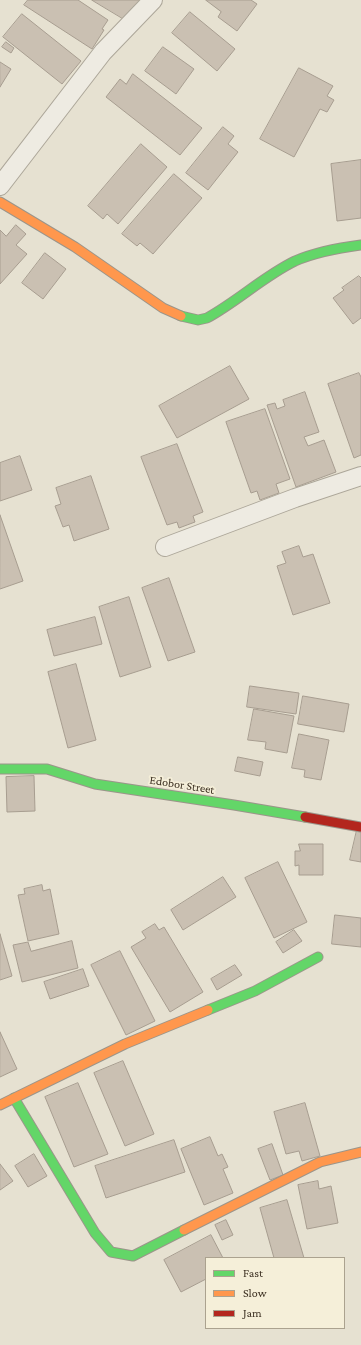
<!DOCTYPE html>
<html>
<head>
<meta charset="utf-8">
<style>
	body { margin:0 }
	#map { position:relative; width:361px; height:1345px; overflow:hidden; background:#e6e1d1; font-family:"Crimson Pro",serif }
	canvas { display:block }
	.legend { position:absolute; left:205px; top:1257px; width:140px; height:72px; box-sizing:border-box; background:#f5efd9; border:1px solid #aba28f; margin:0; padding:5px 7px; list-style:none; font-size:12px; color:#3b2f21 }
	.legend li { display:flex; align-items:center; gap:8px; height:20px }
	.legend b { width:20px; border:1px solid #aba28f }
</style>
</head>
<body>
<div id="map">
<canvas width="361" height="1345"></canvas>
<ul class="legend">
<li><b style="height:5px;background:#63d668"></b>Fast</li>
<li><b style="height:5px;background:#ff974d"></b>Slow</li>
<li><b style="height:5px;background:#b3261e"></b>Jam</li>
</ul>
</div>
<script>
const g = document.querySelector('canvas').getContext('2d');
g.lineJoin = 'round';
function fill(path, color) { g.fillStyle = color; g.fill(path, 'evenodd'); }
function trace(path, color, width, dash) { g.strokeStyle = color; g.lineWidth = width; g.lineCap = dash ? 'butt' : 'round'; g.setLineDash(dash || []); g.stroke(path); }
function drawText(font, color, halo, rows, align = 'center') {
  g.font = font + ' "Crimson Pro",serif'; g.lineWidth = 3.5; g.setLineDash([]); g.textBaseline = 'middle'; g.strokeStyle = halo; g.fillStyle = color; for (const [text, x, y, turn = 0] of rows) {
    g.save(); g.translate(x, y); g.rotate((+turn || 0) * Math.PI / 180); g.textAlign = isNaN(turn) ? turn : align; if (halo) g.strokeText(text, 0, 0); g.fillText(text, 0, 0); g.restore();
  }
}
const building = new Path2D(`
	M28,0H78L108,20L102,29L104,30L92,49L24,5Z
	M92,0H141L129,22Z
	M206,0H251L257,4L237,31L218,17L221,12Z
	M190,12L235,49L217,71L172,33Z
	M22,14L81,61L62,84L3,37Z
	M6,42L14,48L11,53L2,47Z
	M163,47L194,69L176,94L145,71Z
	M0,62L11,69L0,87Z
	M299,68L333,86L327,96L334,100L327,112L320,109L294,157L260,139Z
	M133,74L202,128L180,155L106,97L120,79L126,84Z
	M223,127L234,136L228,144L238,152L208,190L186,173Z
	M141,144L167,167L118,224L107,214L103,219L88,206Z
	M361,160V218L337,221L331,164Z
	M174,174L202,198L153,254L140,243L137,246L122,234Z
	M16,225L26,234L16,245L27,254L0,284V230L6,236Z
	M45,253L66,269L43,299L22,283Z
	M359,276L361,278V318L353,324L333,298L344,290L342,288Z
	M230,366L249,399L177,438L159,406Z
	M359,373L361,377V455L354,458L328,384Z
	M305,392L319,432L304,437L308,446L324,440L336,472L296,487L267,405L275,403L277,409L285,406L283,400Z
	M265,409L290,479L276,484L279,493L260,500L257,491L251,493L226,422Z
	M177,444L203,512L193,516L195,522L179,528L177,522L167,525L141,457Z
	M20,456L32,490L0,501V463Z
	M91,476L109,529L74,541L69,525L63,527L55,506L61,504L56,488Z
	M0,515L23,581L0,589Z
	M299,546L303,557L313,554L330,603L293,615L277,566L286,563L282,552Z
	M169,578L195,652L168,661L142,588Z
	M129,597L151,667L120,677L99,607Z
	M95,617L102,644L54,656L47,630Z
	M76,664L96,740L68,748L48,672Z
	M250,686L299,693L296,714L247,707Z
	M303,696L349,704L344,732L298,724Z
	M254,709L294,716L287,753L265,749L266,742L248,740Z
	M299,734L329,740L321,780L304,777L305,770L292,768Z
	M238,757L263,762L260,776L235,771Z
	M34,776L35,811L7,812L6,777Z
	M357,830L361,831V862L350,860Z
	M299,844H323V875H299V865L295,866V851H300Z
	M278,862L307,922L274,938L245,878Z
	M223,877L236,897L183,930L171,910Z
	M42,885L43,891L50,889L59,934L28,941L18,895L25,894L24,889Z
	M335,915L361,918V947L332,944Z
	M155,924L159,930L164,927L203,992L170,1012L131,947L146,938L142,932Z
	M294,930L302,941L283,953L276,942Z
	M0,934L12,976L0,980Z
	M72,941L78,968L22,982L13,945L28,942L31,951Z
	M120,951L155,1021L126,1035L91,965Z
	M235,965L242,975L217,990L211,979Z
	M83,969L89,986L50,999L44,982Z
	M0,1032L17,1069L0,1077Z
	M123,1061L154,1134L125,1146L94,1073Z
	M78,1083L108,1154L74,1167L45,1097Z
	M305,1103L320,1156L302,1161L299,1151L286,1154L274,1112Z
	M210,1137L218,1156L222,1154L228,1167L223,1169L233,1193L204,1205L181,1149Z
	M174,1140L185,1172L106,1198L95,1166Z
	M272,1144L283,1175L270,1180L258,1149Z
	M34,1154L47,1176L28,1187L15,1166Z
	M0,1164L13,1181L0,1190Z
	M318,1181L319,1189L331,1186L338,1223L307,1229L298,1185Z
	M287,1200L304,1258H274L260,1208Z
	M226,1220L233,1235L222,1240L215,1225Z
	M211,1235L223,1258H206V1279L181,1292L164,1260Z`);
fill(building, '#cac0b2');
trace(building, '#a79d90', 1);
const street = new Path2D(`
	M0,186L103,52L153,0
	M165,547L295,498L361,476`);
const fast = new Path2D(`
	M181,316L198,320L207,318C238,301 264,276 295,261C316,252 338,248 361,245
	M0,769H47L95,784L234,805L305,817
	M208,1010L255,991L318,957
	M14,1098L95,1233L111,1252L133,1256L184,1230`);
const slow = new Path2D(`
	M0,202L75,247L163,308L181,316
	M0,1105L125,1044L208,1010
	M184,1230L320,1162L361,1152`);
const jam = new Path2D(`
	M305,817L361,827`);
trace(street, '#aca699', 20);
trace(fast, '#9b958a', 11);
trace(slow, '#9b958a', 11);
trace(jam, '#9b958a', 11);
trace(street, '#eeebe2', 18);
trace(fast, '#63d668', 9);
trace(slow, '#ff974d', 9);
trace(jam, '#b3261e', 9);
drawText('12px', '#3b2f21', '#f5efd9', [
	["Edobor Street",182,785,9]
]);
</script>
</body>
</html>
